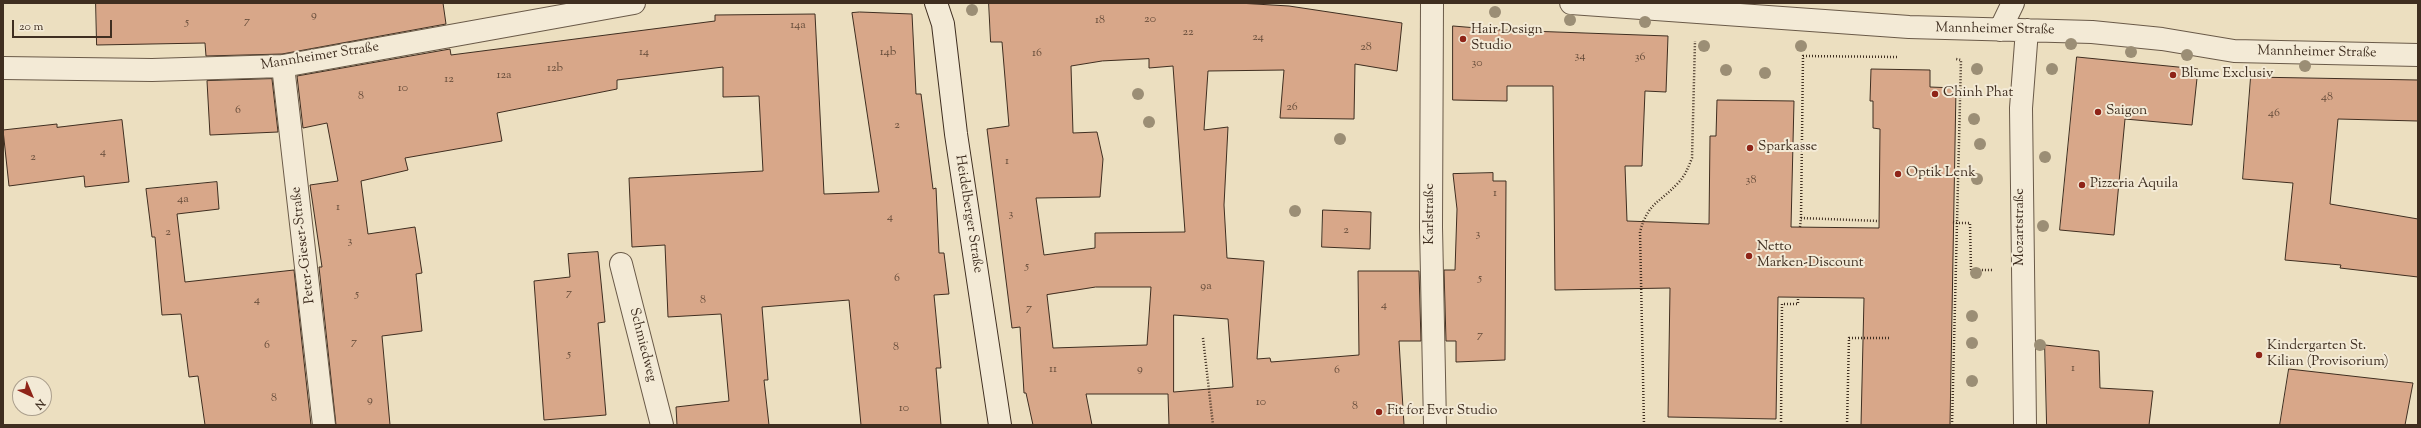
<!DOCTYPE html>
<html>
<head>
<meta charset="utf-8">
<style>
	body { margin:0 }
	#map { position:relative; width:2421px; height:428px; overflow:hidden; background:#ecdfc0; font-family:"Sorts Mill Goudy",serif }
	canvas { display:block }
	.frame { position:absolute; inset:0; border:4px solid #3f2e20; pointer-events:none }
	.north { position:absolute; left:12px; top:376px; width:40px; height:40px; box-sizing:border-box; background:#f3ead6; border:1px solid #ab9f8d; border-radius:50%; rotate:136deg; font-size:11px; font-weight:700; line-height:16px; text-align:center; color:#3f2e20 }
	.north::after { content:''; display:block; margin:auto; width:14px; height:18px; background:#8f2418; clip-path:polygon(50% 0,100% 100%,50% 72%,0 100%) }
	.scale { position:absolute; left:12px; top:20px; width:100px; height:18px; box-sizing:border-box; border:2px solid #3f2e20; border-top:0; padding-left:5px; font-size:12px; line-height:14px; white-space:nowrap; color:#3f2e20; -webkit-text-stroke:3px #f3ead6; paint-order:stroke }
</style>
</head>
<body>
<div id="map">
<canvas width="2421" height="428"></canvas>
<div class="frame"></div>
<div class="north">N</div>
<div class="scale">20 m</div>
</div>
<script>
const g = document.querySelector('canvas').getContext('2d');
g.lineJoin = 'round';
function fill(path, color) { g.fillStyle = color; g.fill(path, 'evenodd'); }
function trace(path, color, width, dash) { g.strokeStyle = color; g.lineWidth = width; g.lineCap = dash ? 'butt' : 'round'; g.setLineDash(dash || []); g.stroke(path); }
function drawText(font, color, halo, rows, align = 'center') {
  g.font = font + ' "Sorts Mill Goudy",serif'; g.lineWidth = 4; g.setLineDash([]); g.textBaseline = 'middle'; g.strokeStyle = halo; g.fillStyle = color; for (const [text, x, y, turn = 0] of rows) {
    g.save(); g.translate(x, y); g.rotate((+turn || 0) * Math.PI / 180); g.textAlign = isNaN(turn) ? turn : align; if (halo) g.strokeText(text, 0, 0); g.fillText(text, 0, 0); g.restore();
  }
}
const building = new Path2D(`
	M96,3H443L446,24L282,54L206,56L205,43L97,45Z
	M989,3H1238L1289,6L1402,23L1397,71L1355,64L1354,119L1280,118L1284,70L1208,71L1204,130L1228,127L1224,205L1227,258L1264,261L1257,359L1270,358L1271,362L1359,355L1358,271H1419L1421,341H1399L1404,425H1169L1168,394H1086L1092,425H1033L1026,393H1024L1020,327L1012,328L987,129L1009,126L1002,42H991ZM1149,59V68L1173,66L1185,232L1095,233V248L1044,255L1036,198L1100,197L1103,159L1097,132L1073,133L1071,66L1102,61ZM1096,287H1151L1147,345L1053,348L1047,295ZM1174,315L1228,319L1233,387L1174,392Z
	M860,12L912,14L916,94H921L933,189L936,188L939,253H944L949,294L934,295L941,368H936L941,425H861L849,300L762,307L768,380H764L769,425H677L676,407L729,401L721,314L668,317L665,245L632,247L629,178L763,171L759,96L723,97V67L617,80V89L497,113L502,141L405,158L408,170L361,181L368,234L415,227L422,273L416,274L422,331L382,336L390,425H336L319,267H322L310,185L338,181L327,123L303,128L297,76L450,49L451,55L715,21V15L815,14L824,194L879,192L852,13Z
	M1453,26L1501,30L1668,36L1666,92L1645,91L1642,166H1625L1627,221L1709,224L1710,136H1716L1717,100L1794,101L1791,227L1879,228L1880,129L1873,128V101H1870L1871,69L1930,70V87L1956,88L1950,425H1861L1864,298L1778,297L1776,419L1668,417L1670,288L1555,290L1553,86H1507V101L1453,100Z
	M2077,57L2198,69L2192,125L2125,119L2114,235L2060,230Z
	M2251,77L2418,80V121L2338,119L2330,204L2418,219V277L2340,268L2341,265L2285,260L2293,183L2243,179Z
	M272,79L278,132L210,135L207,81Z
	M122,120L129,182L85,187L84,176L9,186L3,130L57,124V127Z
	M1493,173V181H1506L1505,360L1456,362V341H1446L1444,270H1455L1457,209L1453,174Z
	M217,182L219,209L177,214L185,282L294,270L311,425H205L198,376L189,377L181,314L162,315L155,237H152L146,189Z
	M1323,210L1371,212L1370,249L1322,247Z
	M598,252L605,322L598,323L606,415L544,420L534,281L570,277L568,254Z
	M2045,345L2099,351L2100,388L2153,391L2149,425H2047Z
	M2289,369L2413,383L2405,425H2280Z`);
fill(building, '#d8a789');
trace(building, '#3f2e20', 1);
const street = new Path2D(`
	M1432,3L1431,227L1435,425
	M1571,3L1909,27L2092,32L2162,39L2234,51L2418,55
	M2000,30L2013,3
	M283,66L324,425
	M3,68L152,70L283,66L634,3
	M621,264L662,425
	M2025,425L2021,108L2027,30`);
const secondary = new Path2D(`
	M936,3L943,24L956,134L1000,425`);
trace(street, '#6a5a48', 24);
trace(secondary, '#3f2e20', 24);
trace(new Path2D(`
	M1801,218L1803,56L1899,57
	M1953,222L1957,223L1961,60L1956,59
	M1800,227L1801,218L1879,221
	M1203,338L1213,425
	M1644,425L1640,232C1648,202 1660,203 1678,183C1685,176 1688,168 1692,158L1695,41
	M1781,425L1782,304H1798V298
	M1847,425L1849,338H1889
	M1952,425L1957,223H1970L1971,270H1993`), '#3f2e20', 2.5, [1, 2]);
trace(street, '#f3ead6', 22);
trace(secondary, '#f3ead6', 22);
g.fillStyle = '#9b8e75';
for (const [x, y] of [
	[972,10],
	[1495,12],
	[1570,20],
	[1645,22],
	[2071,44],
	[1704,46],
	[1801,46],
	[2131,52],
	[2187,55],
	[2305,66],
	[1977,69],
	[2052,69],
	[1726,70],
	[1765,73],
	[1138,94],
	[1974,119],
	[1149,122],
	[1340,139],
	[1980,144],
	[2045,157],
	[1977,179],
	[1295,211],
	[2043,226],
	[1976,273],
	[1972,316],
	[1972,343],
	[2040,345],
	[1972,381]
]) { g.beginPath(); g.arc(x, y, 6, 0, 2 * Math.PI); g.fill(); }
for (const [x, y, r, color] of [
	[1463,39,4,"#8f2418"],
	[2173,75,4,"#8f2418"],
	[1935,94,4,"#8f2418"],
	[2098,112,4,"#8f2418"],
	[1750,148,4,"#8f2418"],
	[1898,174,4,"#8f2418"],
	[2082,185,4,"#8f2418"],
	[1749,256,4,"#8f2418"],
	[2259,355,4,"#8f2418"],
	[1379,412,4,"#8f2418"]
]) { const dot = new Path2D(); dot.arc(x, y, r, 0, 2 * Math.PI); g.fillStyle = color; g.fill(dot); trace(dot, '#f3ead6', 1.5); }
drawText('12px', '#654c3a', null, [
	["9",314,16],
	["20",1150,20],
	["18",1100,21],
	["7",247,22],
	["5",187,23],
	["14a",798,26],
	["22",1188,33],
	["24",1258,38],
	["28",1366,48],
	["14",644,53],
	["14b",888,53],
	["16",1037,54],
	["34",1580,57],
	["36",1640,58],
	["30",1477,64],
	["12b",555,69],
	["12a",504,76],
	["12",449,80],
	["10",403,89],
	["8",361,97],
	["48",2327,98],
	["26",1292,108],
	["6",238,111],
	["46",2274,114],
	["2",897,126],
	["4",103,153],
	["2",33,158],
	["1",1007,162],
	["38",1751,181],
	["1",1495,194],
	["4a",183,200],
	["1",338,208],
	["3",1011,215],
	["4",890,218],
	["2",1346,231],
	["2",168,233],
	["3",1478,235],
	["3",350,242],
	["5",1027,267],
	["6",897,279],
	["5",1480,279],
	["9a",1206,287],
	["7",569,294],
	["5",357,295],
	["4",257,301],
	["8",703,301],
	["4",1384,306],
	["7",1029,309],
	["7",1480,336],
	["7",354,343],
	["6",267,346],
	["8",896,348],
	["5",569,355],
	["1",2073,369],
	["11",1053,370],
	["9",1140,370],
	["6",1337,371],
	["8",274,399],
	["9",370,401],
	["10",1261,403],
	["8",1355,407],
	["10",904,409]
]);
drawText('14px', '#3f2e20', '#f3ead6', [
	["Mannheimer Straße",1995,30,1],
	["Mannheimer Straße",2317,53,1],
	["Mannheimer Straße",320,57,-9],
	["Heidelberger Straße",968,214,81],
	["Karlstraße",1431,214,-90],
	["Mozartstraße",2021,227,-90],
	["Peter-Gieser-Straße",304,245,-97],
	["Schmiedweg",642,345,76]
]);
drawText('14px', '#3f2e20', '#f3ead6', [
	["Hair Design",1471,31],
	["Studio",1471,47],
	["Blume Exclusiv",2181,75],
	["Chinh Phat",1943,94],
	["Saigon",2106,112],
	["Sparkasse",1758,148],
	["Optik Lenk",1906,174],
	["Pizzeria Aquila",2090,185],
	["Netto",1757,248],
	["Marken-Discount",1757,264],
	["Kindergarten St.",2267,347],
	["Kilian (Provisorium)",2267,363],
	["Fit for Ever Studio",1387,412]
], 'left');
</script>
</body>
</html>
